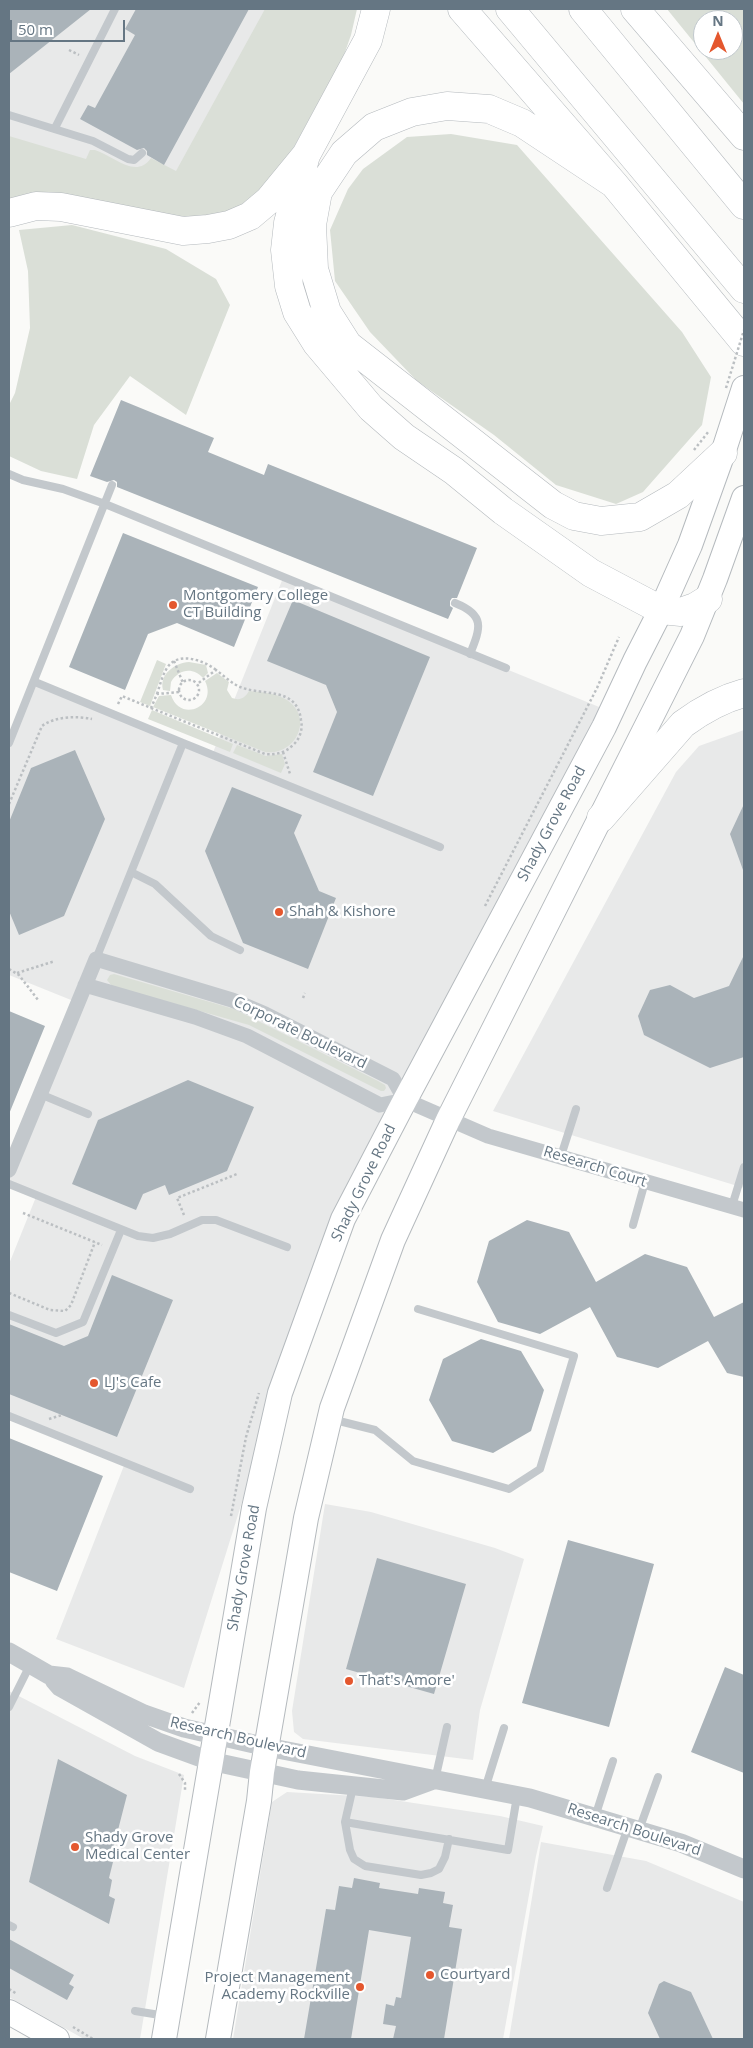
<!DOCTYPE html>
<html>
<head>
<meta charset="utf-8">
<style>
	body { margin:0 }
	#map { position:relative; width:753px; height:2048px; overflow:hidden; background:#fafaf8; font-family:"Open Sans",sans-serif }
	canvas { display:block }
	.frame { position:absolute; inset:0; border:10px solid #657683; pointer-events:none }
	.north { position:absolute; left:693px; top:10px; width:50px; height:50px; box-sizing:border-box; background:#fff; border:1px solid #c1c8cd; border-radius:50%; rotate:0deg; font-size:14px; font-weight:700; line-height:20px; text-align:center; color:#657683 }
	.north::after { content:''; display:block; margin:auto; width:18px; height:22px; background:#e4572e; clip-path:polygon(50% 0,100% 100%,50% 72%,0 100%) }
	.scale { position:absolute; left:10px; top:20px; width:115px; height:22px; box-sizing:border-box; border:2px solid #657683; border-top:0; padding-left:6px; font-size:15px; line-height:18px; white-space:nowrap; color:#657683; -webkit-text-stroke:4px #fff; paint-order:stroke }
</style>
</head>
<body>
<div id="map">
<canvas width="753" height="2048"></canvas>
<div class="frame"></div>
<div class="north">N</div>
<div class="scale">50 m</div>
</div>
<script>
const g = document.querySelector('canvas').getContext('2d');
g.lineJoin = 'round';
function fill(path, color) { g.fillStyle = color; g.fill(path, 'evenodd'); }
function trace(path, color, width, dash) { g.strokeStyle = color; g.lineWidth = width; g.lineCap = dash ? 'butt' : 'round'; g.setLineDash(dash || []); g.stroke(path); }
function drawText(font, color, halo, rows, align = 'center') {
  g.font = font + ' "Open Sans",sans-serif'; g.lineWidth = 5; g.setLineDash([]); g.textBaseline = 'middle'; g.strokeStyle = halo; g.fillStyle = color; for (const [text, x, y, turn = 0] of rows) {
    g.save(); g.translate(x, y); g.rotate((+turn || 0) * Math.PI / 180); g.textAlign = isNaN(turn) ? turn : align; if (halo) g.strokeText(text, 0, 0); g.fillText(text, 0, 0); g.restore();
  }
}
fill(new Path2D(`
	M9,9H274L156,224L9,211Z
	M283,578L609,711L438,1027L276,1393L184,1688L56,1639L125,1463L9,1416V1264L36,1197L9,1185V1167L76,1002L9,975V745L35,683L212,755Z
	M744,730V1188L493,1111L676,772L699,746Z
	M325,1504L371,1512L495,1548L524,1559L480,1710L473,1760L303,1739L294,1732L292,1711Z
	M9,1691L135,1756L184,1775L140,2039H84L9,1997Z
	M287,1792L374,1797L500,1816L543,1826L536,1856L503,2039H233L272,1802Z
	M541,1842L646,1861L744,1902V2039H509Z`), '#e8e9e9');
fill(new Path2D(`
	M265,9H357L351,35L344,55L287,160L247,205L205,220L9,200V136L86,159L90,150H95C114,156 136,180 151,158L176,171Z
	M667,9H744V104L671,14ZM703,20H733V50H703Z
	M451,134L517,145L682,332L711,377L702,425L643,492L616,504L556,485L494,435L417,381L370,332L335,281L330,230L348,189L363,169L407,137Z
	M72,225L166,249L216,279L230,305L186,415L130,376L94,425L77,479L41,471L9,456V405L15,393L30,328L28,271L19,230Z
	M157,660L166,664L150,706L140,702Z
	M189,662L206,665L208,673L203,678C193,667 179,669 171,682L170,691L163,690C159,674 175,663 189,662Z
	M217,673L229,682L227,690L232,698C240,701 245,698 249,691C261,692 276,693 287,700C314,718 296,756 265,752L153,707L159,696L171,695C180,723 218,707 205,681Z
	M152,710L233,744L230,752L148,719Z
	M237,745L266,756L282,754L285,764L281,773L233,753Z
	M114,974L234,1009L378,1081L385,1085L386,1088L384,1091H381L249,1025L112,986L107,980L110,975Z`), '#dadfd7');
fill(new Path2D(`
	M9,9H91L9,74Z
	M136,9H249L164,165L147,155V151L144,148L137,150L80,119L88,105L95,108L135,35L125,29Z
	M121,400L214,438L208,452L264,475L268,464L477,548L457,598H452L450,601V606L453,608L448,619L117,487V482L114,480L107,482L90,476Z
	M123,533L258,587L234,647L177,623L148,634L125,690L69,667Z
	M293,600L430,657L373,796L313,772L337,712L326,685L267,661Z
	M75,750L105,819L64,916L19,935L9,911V822L31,768Z
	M232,787L302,815L294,833L319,891L336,898L308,969L243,943L205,851Z
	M744,804V870H743L730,834Z
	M744,955V1057L710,1068L644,1035L638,1016L650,990L670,985L694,998L729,986Z
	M9,1011L45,1026L9,1114Z
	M188,1080L254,1107L227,1171L169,1195L165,1185L143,1194L136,1210L72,1184L98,1120Z
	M527,1220L569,1232L596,1282L645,1254L687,1267L714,1317L744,1302V1377L727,1373L708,1341L658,1368L617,1357L590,1307L540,1334L498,1322L477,1282L489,1241Z
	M112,1275L173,1300L117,1437L9,1394V1324L64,1346L88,1336Z
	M481,1339L521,1351L544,1390L531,1431L493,1453L452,1441L429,1400L443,1359Z
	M9,1438L103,1476L57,1591L9,1572Z
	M568,1540L654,1564L609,1727L522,1703Z
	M377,1558L466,1584L434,1694L346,1669Z
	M725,1667L744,1675V1773L691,1752Z
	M58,1759L127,1795L110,1861L113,1862L109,1878L112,1880L109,1896L115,1899L109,1924L29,1882Z
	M354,1878L380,1883L379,1888L418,1894L419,1888L445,1892L443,1903L453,1905L449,1927L462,1929L444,2039H393L396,2026L383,2024L386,2004L394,2006L396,1997L401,1998L411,1937L369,1930L351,2039H304L326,1909L335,1910L339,1886L352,1888Z
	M9,1939L74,1975L69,1984L74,1987L67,2000L9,1968Z
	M664,1981L691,1992L713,2039H660L648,2013L659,1984Z`), '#aab3b9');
const primary = new Path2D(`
	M9,2012L57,2039
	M164,2039L254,1508L280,1393L343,1219L405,1100L604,727L635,661L661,610L690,545L723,453L744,388
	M218,2039L259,1801L262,1772L306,1518L332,1408L393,1240L448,1120L692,636L715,579L744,498`);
const motorway = new Path2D(`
	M462,9L614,184L744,342
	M510,9L744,289
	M583,9L744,205
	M635,9L744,136
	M306,155L288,223L285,250L289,286L297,312L317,344L371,408L404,437L454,471L503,511L591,573L661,610L681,612L695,607L708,599
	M614,184L522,123L489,109L447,106L412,112L374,127L344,153L318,192L312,225L314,269L327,312L348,345L553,505L574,516L601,521L640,517L678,495L723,453
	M9,213L36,206L61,207L183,231L208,229L229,225L250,216L269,200L306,155L368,40L376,9
	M601,818L683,724C702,710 722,699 744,693`);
trace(primary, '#b5babe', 26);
trace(motorway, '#b4b9bd', 29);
trace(new Path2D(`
	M69,50L79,55
	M694,450L709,431
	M174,661L183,683
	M179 690a10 10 0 1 1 20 0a10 10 0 1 1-20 0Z
	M157,694C160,685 162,676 167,668C177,651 204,660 216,670
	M118,704L122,696L151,708L157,694L180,692
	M151,708L265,754C276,755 285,753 293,745C300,739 303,729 301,720C297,685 260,697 238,686C230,682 223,675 216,670L197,684
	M283,752L290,774
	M9,804L42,726C55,716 77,716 92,719
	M485,906L597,688L619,637
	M9,969L19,975L38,1000
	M17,973L55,961
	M303,998L305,993
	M23,1213L102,1245
	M184,1215L177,1198L237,1174
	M9,1293L50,1310L65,1311L71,1305L95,1242
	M49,1419L62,1415
	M231,1516L246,1437L259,1393
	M192,1713L200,1702
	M179,1774L185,1783V1791
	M9,1989L17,1994
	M73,2027L93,2039`), '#bbbfc2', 2.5, [2.5, 2.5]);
trace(new Path2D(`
	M9,115L93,141L128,159L134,160L142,153
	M55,128L115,9
	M9,474L23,480L63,489L105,504L506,668
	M455,603C485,615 481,627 470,654
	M35,682L183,743
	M9,743L112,485
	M131,872L155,884L211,936L240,950
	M96,959L183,743L440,847
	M40,1094L88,1114
	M561,1156L576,1109
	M9,1184L138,1236L153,1238L170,1234L202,1220H216L287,1247
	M732,1206L744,1167
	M633,1225L645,1182
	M9,1315L56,1333L83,1322L121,1230
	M9,1416L190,1489
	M331,1419L375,1430L413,1461L509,1489L540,1469L574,1356L418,1309
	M9,1707L30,1665
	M435,1780L447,1727
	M353,1787L345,1822L508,1850L517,1796
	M485,1789L504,1728
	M595,1817L613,1761
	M345,1822L350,1850L354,1859L365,1866L421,1875L431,1873L439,1869L445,1857L449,1839
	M639,1830L658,1777
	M607,1888L628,1827
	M9,1925L13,1927
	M135,2011L166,2016`), '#c3c8cc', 8);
trace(new Path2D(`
	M85,985L195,1017L247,1036L380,1105L405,1100
	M9,1170L96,959L232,1000L265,1014L393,1079L405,1100L488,1136L744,1210`), '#c3c8cc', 15);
trace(new Path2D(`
	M9,1652L49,1675L67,1677L144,1714L184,1728L267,1747L530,1798L681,1843L744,1869
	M54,1680L60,1687L158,1742L210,1761L298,1780L403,1791L433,1780`), '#c3c8cc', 19);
trace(primary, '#fff', 24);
trace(motorway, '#fff', 28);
trace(new Path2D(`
	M726,388L744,330`), '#bbbfc2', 2.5, [2.5, 2.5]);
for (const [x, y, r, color] of [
	[173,605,5,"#e4572e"],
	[279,912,5,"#e4572e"],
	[94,1383,5,"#e4572e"],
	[349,1681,5,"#e4572e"],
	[75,1847,5,"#e4572e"],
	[430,1975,5,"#e4572e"],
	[360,1987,5,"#e4572e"]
]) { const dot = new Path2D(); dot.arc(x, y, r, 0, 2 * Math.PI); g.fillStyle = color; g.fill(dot); trace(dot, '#fff', 2); }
drawText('15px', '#657683', '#fff', [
	["Montgomery College",183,596],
	["CT Building",183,613],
	["Shah & Kishore",289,912],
	["LJ's Cafe",104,1383],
	["That's Amore'",359,1681],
	["Shady Grove",85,1838],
	["Medical Center",85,1855],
	["Courtyard",440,1975],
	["Project Management",350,1978,"right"],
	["Academy Rockville",350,1995,"right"]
], 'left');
drawText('15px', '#657683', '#fff', [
	["Shady Grove Road",552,824,-62],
	["Corporate Boulevard",300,1033,26],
	["Research Court",595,1167,17],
	["Shady Grove Road",364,1183,-64],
	["Shady Grove Road",244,1568,-80],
	["Research Boulevard",238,1738,13],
	["Research Boulevard",634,1830,18]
]);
</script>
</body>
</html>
